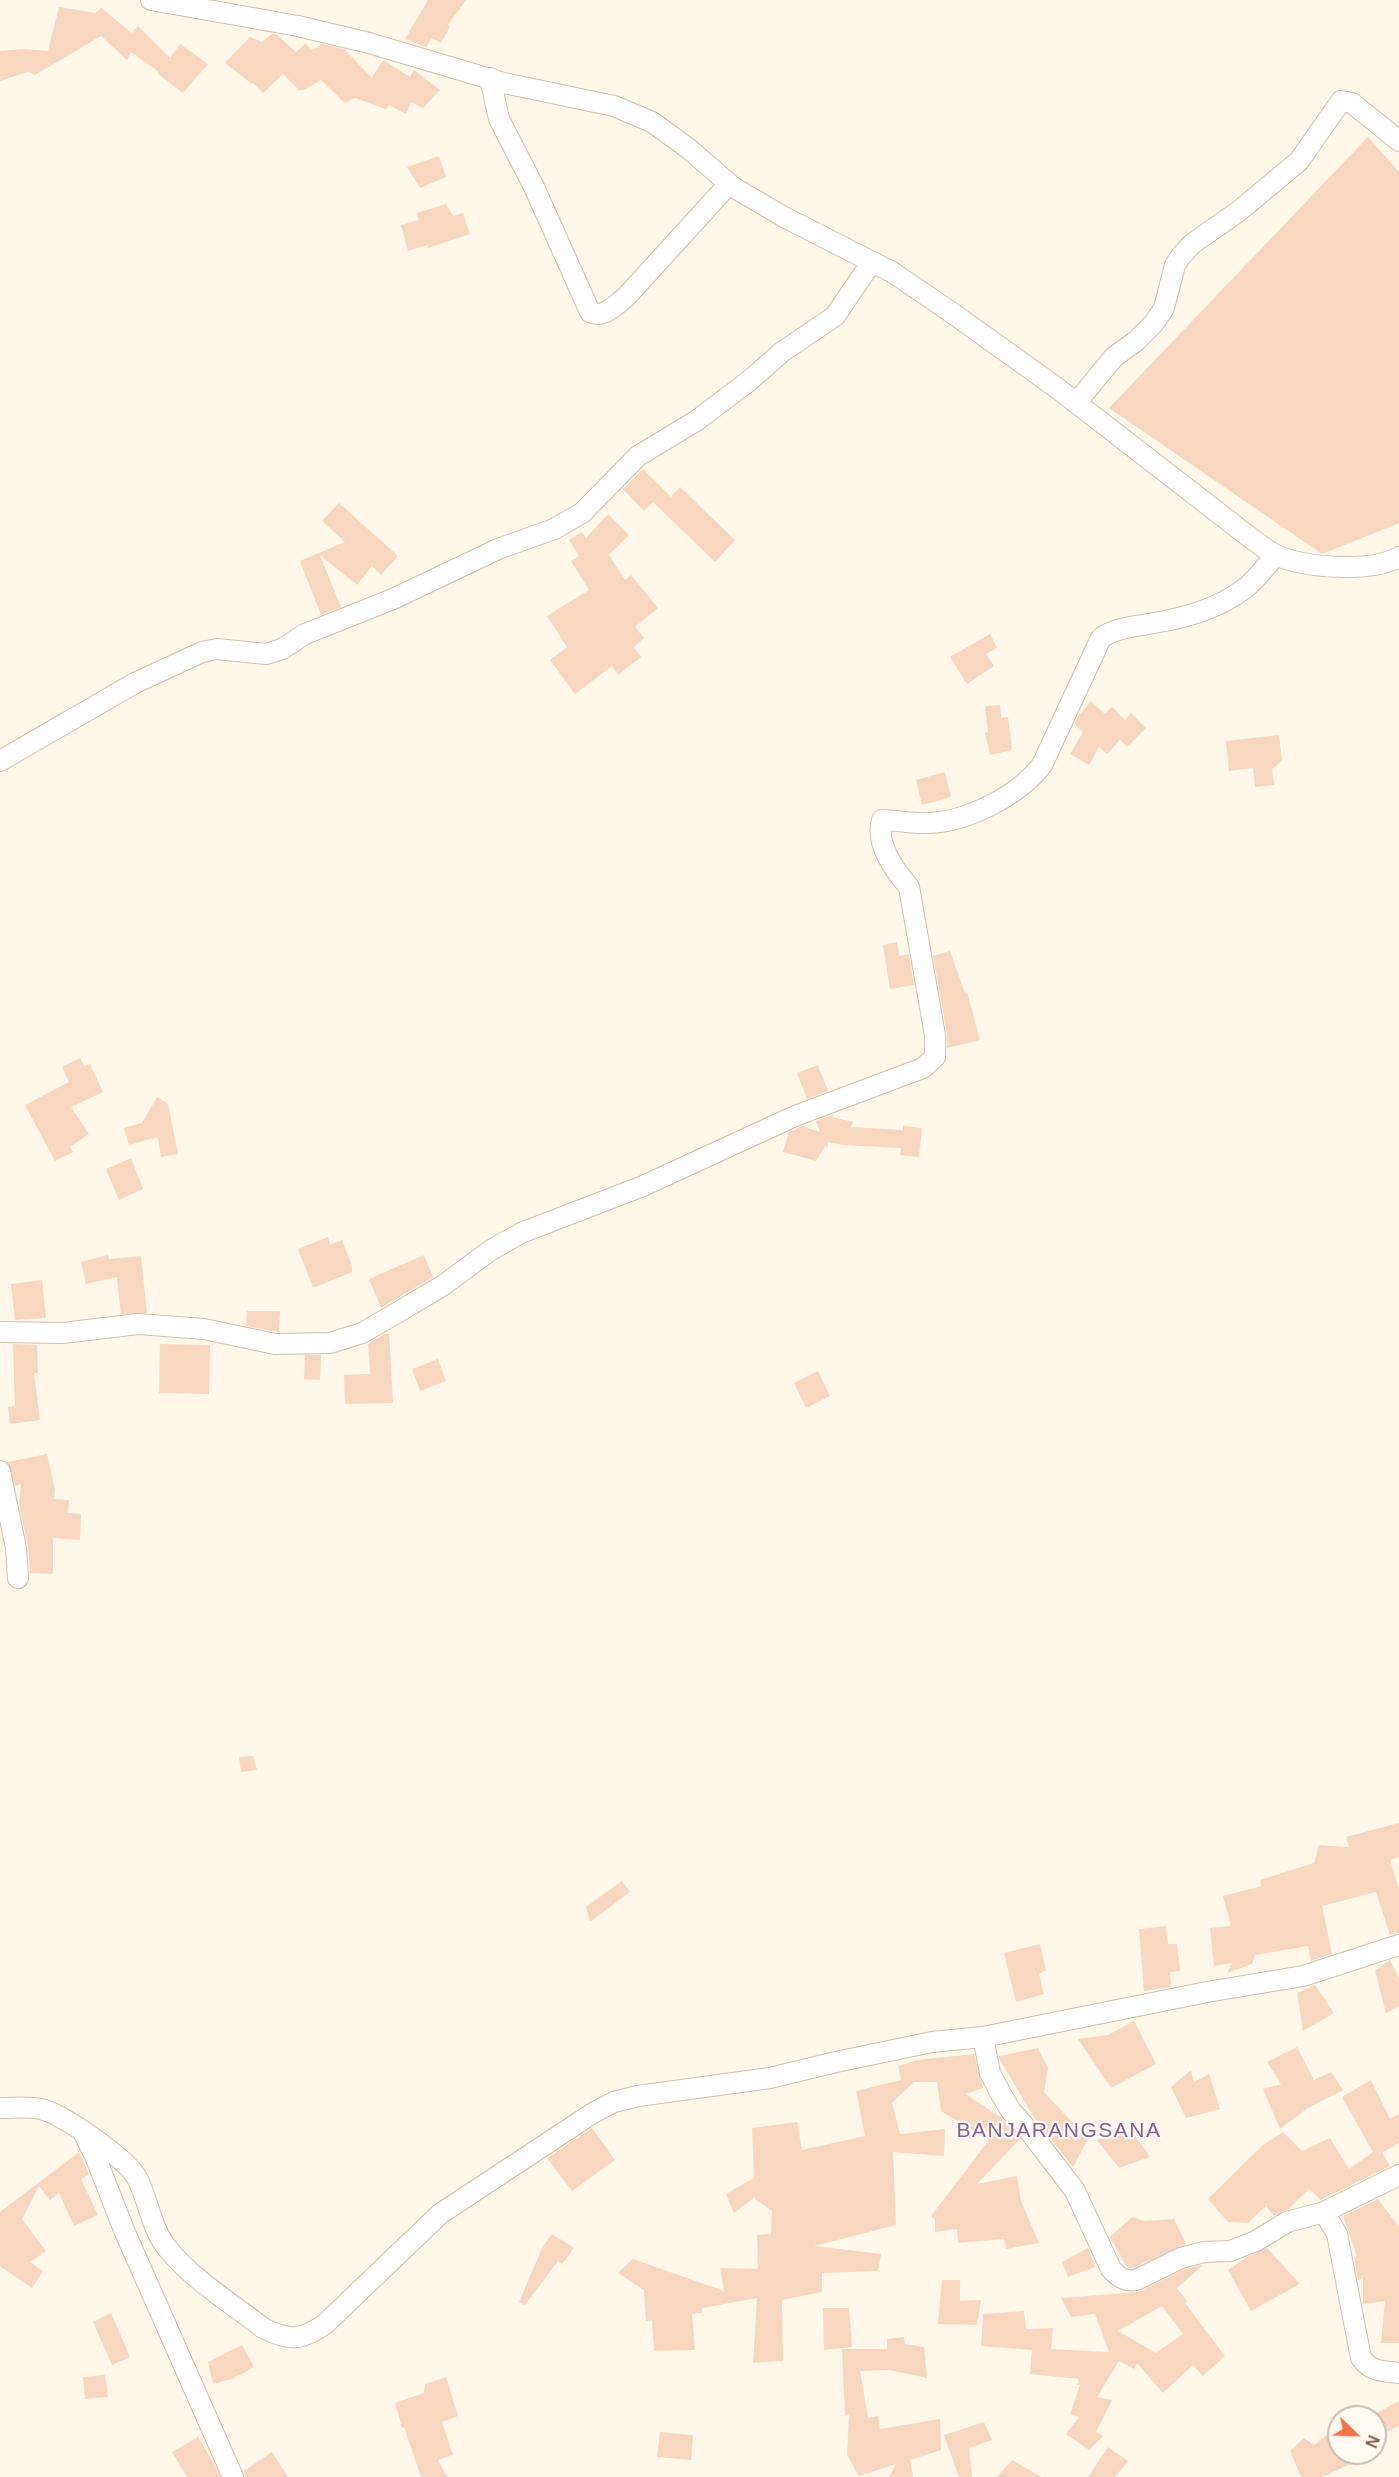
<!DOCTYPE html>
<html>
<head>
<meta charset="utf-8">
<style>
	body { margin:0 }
	#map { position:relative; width:1399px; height:2477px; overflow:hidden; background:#fef7ea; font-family:Helvetica,sans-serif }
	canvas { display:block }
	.north { position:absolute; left:1327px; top:2405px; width:60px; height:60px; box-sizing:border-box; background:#fffbf3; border:2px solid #cbbcaf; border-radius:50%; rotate:113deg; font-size:16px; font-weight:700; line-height:24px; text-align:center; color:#7d5e49 }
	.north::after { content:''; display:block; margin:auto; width:21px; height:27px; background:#f37245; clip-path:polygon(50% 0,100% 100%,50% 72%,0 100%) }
</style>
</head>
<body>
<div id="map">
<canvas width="1399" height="2477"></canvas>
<div class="north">N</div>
</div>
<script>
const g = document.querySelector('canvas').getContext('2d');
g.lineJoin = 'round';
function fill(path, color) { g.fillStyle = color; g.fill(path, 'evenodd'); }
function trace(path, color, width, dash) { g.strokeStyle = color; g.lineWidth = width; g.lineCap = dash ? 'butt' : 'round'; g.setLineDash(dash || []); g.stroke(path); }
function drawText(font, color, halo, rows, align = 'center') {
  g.font = font + ' Helvetica,sans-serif'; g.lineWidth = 4.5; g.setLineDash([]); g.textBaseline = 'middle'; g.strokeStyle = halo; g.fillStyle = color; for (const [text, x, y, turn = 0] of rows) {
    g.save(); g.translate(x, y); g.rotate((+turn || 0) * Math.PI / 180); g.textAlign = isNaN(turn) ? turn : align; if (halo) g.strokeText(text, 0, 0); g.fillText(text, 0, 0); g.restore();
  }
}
fill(new Path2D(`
	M428,0H466L448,25L450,27L441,43L432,38L426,47L405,39Z
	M59,7L95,13L101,8L132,33L138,26L170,58L180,44L208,64L183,93L157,73L159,72L131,52L127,60L101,36L35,75L28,72L0,81V51L23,49L48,51Z
	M272,34H276L296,52L305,44L313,50L322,44L344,49L372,78L383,60L410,77L414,70L440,90L423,108L411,102L406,114L389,105L386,109L355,98L345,103L321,80L304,90H299L283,74L263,93L253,83L252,84L225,63L250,37L262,42Z
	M1368,137L1399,172V523L1322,554L1109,408Z
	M439,156L446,177L420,188L407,167Z
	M446,204L453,216L463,213L470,234L428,248L427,245L408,251L401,225L419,220L417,213Z
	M643,469L671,497L680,487L735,540L715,562L653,502L644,511L623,489Z
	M339,503L398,556L381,575L372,566L357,585L320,555L341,607L321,615L300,561L345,542L322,521Z
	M608,514L629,535L609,555L625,580L631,575L658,608L635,627L644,638L634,647L641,657L618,675L612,666L575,694L550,660L567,647L547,616L589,590L571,561L579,556L569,540L582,532L586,538Z
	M990,634L997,648L986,654L994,666L967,684L950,657Z
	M1091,701L1105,714L1112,707L1125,720L1131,713L1146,728L1127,747L1120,740L1107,754L1099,747L1089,765L1070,754L1083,732L1074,724L1079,715Z
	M1000,705L1001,718L1008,717L1012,750L990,755L985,733L988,732L985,706Z
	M1279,735L1282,761L1272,769L1274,785L1255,787L1253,768L1229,771L1226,741Z
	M945,772L951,797L922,805L916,780Z
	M897,942L899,956L909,954L914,985L890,989L883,945Z
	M950,951L965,993L967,992L980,1040L947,1048V1033L933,956Z
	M80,1058L84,1066L90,1064L103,1092L71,1107L89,1134L70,1147L73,1152L55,1161L25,1105L69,1082L62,1067Z
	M818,1065L828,1091L807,1099L797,1073Z
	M157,1097L168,1104L178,1154L161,1157L158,1137L129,1145L124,1128L142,1123Z
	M833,1115L832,1117L853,1122L851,1127L903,1130V1126L922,1128L919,1157L900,1155L901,1148L843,1145L828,1142L827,1149L826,1145L816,1161L783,1152L789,1132L802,1126L820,1132L816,1121Z
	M131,1158L143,1189L119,1200L106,1169Z
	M328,1237L330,1245L342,1240L352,1266V1272L313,1288L298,1249Z
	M108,1255L109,1259L141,1256L147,1313L121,1314L117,1277L86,1284L81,1262Z
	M424,1255L433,1277L381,1308L369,1279Z
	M42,1280L46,1318L15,1320L11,1284Z
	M247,1311H280L279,1332L246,1326Z
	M384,1334H389L393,1403L345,1404L344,1375L370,1374L368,1344Z
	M13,1344L37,1345L38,1373H34L40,1420L10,1424L8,1407L15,1406Z
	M160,1344L210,1345L209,1394L159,1393Z
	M305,1355H321L320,1380L304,1379Z
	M438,1359L446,1381L420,1391L412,1369Z
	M818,1371L830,1396L806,1408L794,1383Z
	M47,1454L55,1490L54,1499L69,1500L68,1513L81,1514L80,1540L53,1538V1574L30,1573L28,1546L19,1505L21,1484L15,1486L8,1462Z
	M253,1756L257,1770L241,1772L239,1757Z
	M1399,1823V1857L1390,1860L1399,1889V1933L1390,1935L1376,1892L1322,1906L1332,1954L1311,1961L1308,1946L1255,1955L1252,1964L1227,1973L1232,1963L1214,1966L1210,1928L1231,1926L1223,1896L1262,1886L1260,1880L1314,1863L1319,1845L1349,1847L1346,1837Z
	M622,1881L630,1892L590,1922L586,1907Z
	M1166,1926L1168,1944H1177L1180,1971L1170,1972L1171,1987L1144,1991L1139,1929Z
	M1040,1944L1046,1970L1039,1974L1044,1994L1016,2002L1004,1953Z
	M1390,1960L1399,1979V2006L1386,2013L1375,1971Z
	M1315,1985L1334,2013L1303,2031L1297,1993Z
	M1134,2021L1156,2064L1111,2088L1078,2039L1108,2035Z
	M1297,2047L1314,2080L1331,2072L1343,2090L1308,2108L1280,2129L1263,2089L1281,2084L1267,2062Z
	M1038,2048L1048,2068L1044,2092L1088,2139L1073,2167L1035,2119L1000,2060L999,2056Z
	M974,2054L983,2088L966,2094L1001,2118L1020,2139L977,2184L1017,2176L1021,2201L1039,2243L1006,2249L1004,2239L958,2243L957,2229L935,2232V2220L931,2216L989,2140L941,2111L937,2082H914L892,2103L900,2134L945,2129L944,2156L893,2152L896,2225L814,2246L881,2254L878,2271L822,2273V2292L782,2300L783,2361L753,2363L757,2298L702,2308V2313L692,2314L695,2350L654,2351L652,2320L646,2321L644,2290L618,2273L633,2259L724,2291L720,2268L758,2269L757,2235L771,2234L772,2211L755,2199V2197L734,2213L726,2194L754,2178L752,2128L797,2122L802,2150L865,2136L856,2091L901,2080L898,2066L918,2060Z
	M1191,2070L1194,2082L1209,2074L1220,2109L1186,2118L1171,2087Z
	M1371,2080L1390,2119L1399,2114V2143L1382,2153L1390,2166L1321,2200L1309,2189L1287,2210L1274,2216L1266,2206L1248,2223L1228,2222L1208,2199L1263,2145L1283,2132L1302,2151L1330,2138L1349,2169L1373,2152L1342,2097Z
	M1126,2127L1128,2137L1134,2134L1150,2157L1119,2168L1097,2140Z
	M592,2128L615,2160L572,2191L547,2158Z
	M79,2152L89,2174L81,2179L98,2215L74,2226L59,2193L50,2200L39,2186L22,2219L46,2251L30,2262L43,2271L32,2288L0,2266V2212Z
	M1378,2199L1399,2227V2343H1381L1385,2301L1363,2304V2278L1358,2280L1354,2258L1357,2256L1343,2216Z
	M1132,2217L1144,2221L1174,2219L1186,2244L1133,2268L1127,2267L1110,2237Z
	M552,2234L574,2248L562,2264L558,2261L525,2305L519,2302L543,2246Z
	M1088,2248L1095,2267L1068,2277L1062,2262Z
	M1267,2248L1300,2284L1251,2311L1228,2270L1247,2257Z
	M1203,2265L1177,2288L1187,2301L1185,2303L1225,2356L1203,2376L1193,2365L1163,2393L1137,2363L1134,2369L1119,2361L1097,2397L1112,2400L1096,2432L1103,2436L1089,2450L1066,2434L1079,2417L1070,2414L1080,2385H1077L1079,2379L1030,2374L1032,2350L981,2346L983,2314L1024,2311L1026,2329L1053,2328L1051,2349L1109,2352L1095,2314L1071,2317L1061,2298L1138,2292L1185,2269ZM1162,2306L1183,2334L1156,2353L1118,2331Z
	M942,2280H960V2301L981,2300L977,2325L938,2324Z
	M823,2308H849L852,2347L824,2350Z
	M111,2313L130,2357L112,2365L93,2322Z
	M904,2337L905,2344L924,2347L927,2378L890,2370L860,2371L868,2418L878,2416L880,2429L940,2419L941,2450L910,2460L913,2477H889L896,2464L859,2476L847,2455L849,2415H845L842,2349H887V2339Z
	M242,2345L254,2367L232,2379L213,2384L208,2362Z
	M105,2375L108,2397L85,2399L83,2377Z
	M446,2377L458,2416L442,2422L453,2455L438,2460L447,2477H421L404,2427L402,2428L395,2403L424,2393L425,2384Z
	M1399,2401V2426L1375,2438V2414Z
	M984,2422L992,2440L969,2448L972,2477H959L944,2435Z
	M1332,2431L1339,2438V2453H1373L1323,2477H1301L1290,2451L1304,2438L1314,2445Z
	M660,2432L693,2435L691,2460L657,2457Z
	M198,2437L216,2467L220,2477H187L172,2452Z
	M1108,2447L1128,2461L1115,2477H1088Z
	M272,2452L288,2477H245L244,2471Z
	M1012,2460L1041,2477H997Z`), '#f7d7bf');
const minor = new Path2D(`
	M151,0L298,26L369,43L504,83L614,106L652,122L689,149L733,187L784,217L892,272L948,310L1057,388L1252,539C1260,544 1267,551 1276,555C1305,568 1371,573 1399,557
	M490,78L499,119L534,187L590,312C603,319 614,306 625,298L729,184
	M1076,403L1114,357L1136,341L1154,323L1164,308L1175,265L1181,256L1192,244L1239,211L1299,161L1341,101L1352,103L1399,141
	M0,761L135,683L202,652L217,649L266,654L282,649L305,634L393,599L498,549L554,529L582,513L638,456L696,421L749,381L782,352L835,316L871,263
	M0,1332L63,1333L138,1324L204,1329L275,1344L330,1343L362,1333L400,1311L442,1286L491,1250L521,1233L643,1186L795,1116L923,1068L935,1057V1035L909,887C895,871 875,843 882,820C897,820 913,824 928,823C967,822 1018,796 1042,765L1101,638C1117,627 1134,627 1154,623C1185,618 1219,608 1244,589C1256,580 1266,566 1276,555
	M0,1471L16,1548L18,1578
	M983,2037L990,2073L1001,2094L1011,2111L1030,2132L1075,2191L1111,2269C1118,2277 1125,2282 1136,2280L1181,2258L1204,2252L1230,2251L1256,2241L1287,2222L1324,2212L1337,2234L1361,2358C1371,2372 1383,2371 1399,2373
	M0,2108C13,2108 28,2106 41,2109C63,2114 127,2159 137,2178C149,2201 151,2229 168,2249C192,2279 232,2304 263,2328C289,2341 301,2341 325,2324L440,2214L593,2113L614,2102L638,2096L770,2078L836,2062L932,2042L983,2037L1207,1992L1303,1976L1399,1945
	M84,2134L95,2156L124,2230L233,2477
	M1324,2212L1399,2175`);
trace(minor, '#d3c0ae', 22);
trace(minor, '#fff', 20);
g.letterSpacing = '1.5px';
drawText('21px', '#896299', '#fffbf3', [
	["BANJARANGSANA",1059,2131]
]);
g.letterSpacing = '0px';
</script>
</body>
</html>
